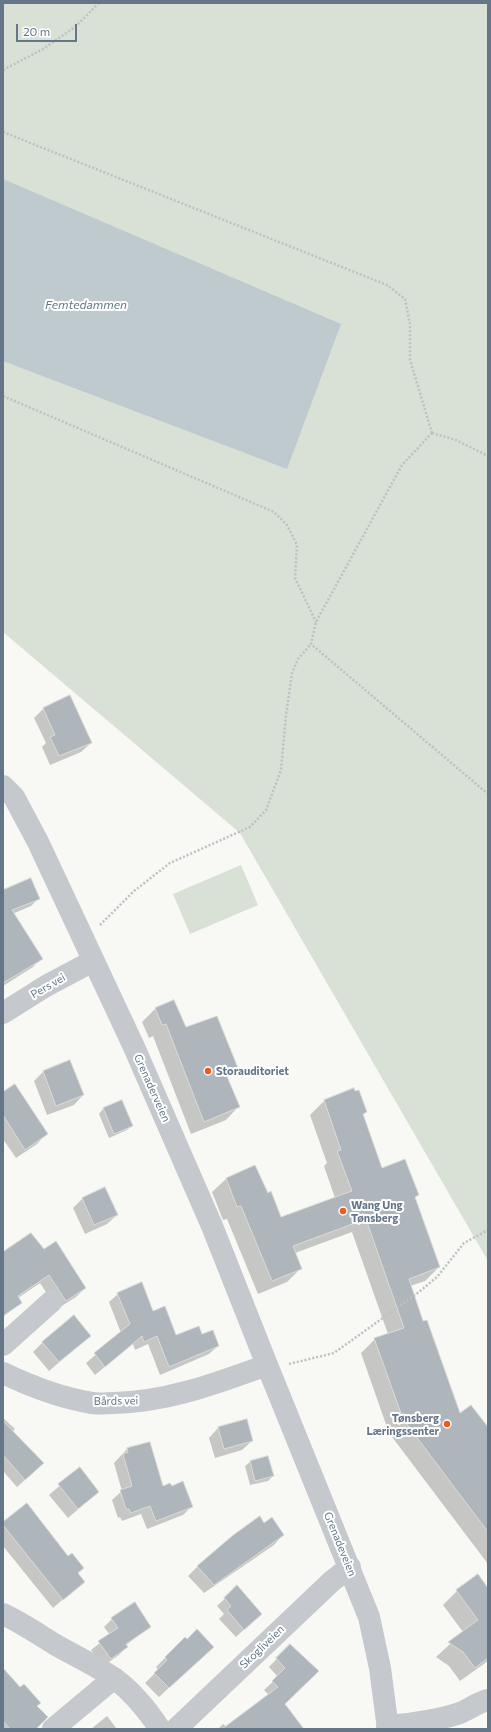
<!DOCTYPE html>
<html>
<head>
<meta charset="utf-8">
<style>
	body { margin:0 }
	#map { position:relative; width:491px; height:1732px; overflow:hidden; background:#f8f8f5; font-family:Commissioner,sans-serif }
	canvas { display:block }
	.frame { position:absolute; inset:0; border:4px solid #657688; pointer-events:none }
	.scale { position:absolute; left:16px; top:24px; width:61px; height:18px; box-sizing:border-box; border:2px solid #657688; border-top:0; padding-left:5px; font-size:12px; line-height:14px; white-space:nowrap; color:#657688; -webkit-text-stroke:3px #fff; paint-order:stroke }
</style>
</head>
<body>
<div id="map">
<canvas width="491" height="1732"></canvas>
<div class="frame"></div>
<div class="scale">20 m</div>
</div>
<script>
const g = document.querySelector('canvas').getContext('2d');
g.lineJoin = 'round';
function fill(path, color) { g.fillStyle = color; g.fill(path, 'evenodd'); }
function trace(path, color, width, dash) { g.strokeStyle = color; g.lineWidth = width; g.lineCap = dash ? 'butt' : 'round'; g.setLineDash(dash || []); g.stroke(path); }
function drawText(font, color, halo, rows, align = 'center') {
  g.font = font + ' Commissioner,sans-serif'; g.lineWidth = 4; g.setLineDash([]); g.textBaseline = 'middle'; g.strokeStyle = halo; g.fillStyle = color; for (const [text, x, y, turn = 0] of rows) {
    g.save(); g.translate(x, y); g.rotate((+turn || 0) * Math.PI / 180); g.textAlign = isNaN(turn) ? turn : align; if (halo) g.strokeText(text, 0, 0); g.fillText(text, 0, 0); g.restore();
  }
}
fill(new Path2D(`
	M3,3H488V1261L240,833L3,632Z
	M241,865L258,905L190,934L173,894Z`), '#d9e0d6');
fill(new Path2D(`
	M3,179L341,324L287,469L3,361Z`), '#bfcacf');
fill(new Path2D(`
	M43,709L91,743L81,752L50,765L42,747L46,743L34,718Z
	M3,891L39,898L31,906L3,918Z
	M3,941L41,958L33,967L3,986Z
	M174,1001L185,1028L237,1068L227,1078L238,1107L226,1120L191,1134L153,1036L149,1038L142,1022L155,1009Z
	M70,1062L83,1095L74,1105L47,1115L34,1081L43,1072Z
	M354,1090L366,1112L363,1115L382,1169L417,1195L414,1198L439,1267L425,1281L410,1286L423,1322L460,1415L488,1429V1564L389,1433L361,1353L375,1339L388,1334L352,1232L295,1253L301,1268L287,1282L258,1294L227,1219L223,1220L212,1192L226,1179L254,1167L281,1219L335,1198L324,1166L327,1163L310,1115L324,1101Z
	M3,1093L46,1134L37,1144L16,1158L3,1139Z
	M122,1102L132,1125L127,1130L109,1138L99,1114L103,1109Z
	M105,1189L117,1215L107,1224L85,1234L73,1208L82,1199Z
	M43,1251L85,1288L76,1297L57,1309L40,1283L18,1298L21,1302L3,1317V1256Z
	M118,1294L153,1312L176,1336H202L218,1346L209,1354L160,1375L148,1344L135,1350L133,1344L95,1375L86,1363L121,1333L109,1302Z
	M90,1336L49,1371L33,1352L43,1342Z
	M3,1418L15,1429L13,1431L35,1471L17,1487L3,1471Z
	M246,1420L252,1441L242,1450L215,1458L209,1438L218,1428Z
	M127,1449L162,1487L192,1506L183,1515L147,1529L141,1514L122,1521L120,1517L118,1518L112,1500L122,1491L114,1463Z
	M268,1457L273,1476L268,1481L250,1485L245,1466L250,1462Z
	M79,1469L98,1492L68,1518L49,1495Z
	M3,1523L77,1574L83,1582L53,1608L3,1546Z
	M264,1524L283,1535L274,1545L204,1593L188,1576L198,1566Z
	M477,1575L488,1590V1661L460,1681L449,1666L436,1657L463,1632L443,1605L457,1591Z
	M237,1587L261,1614L236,1637L219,1619L224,1614L217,1606Z
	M112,1619L149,1627L125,1646L127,1647L119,1655L103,1666L91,1650L110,1635L104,1627Z
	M185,1638L203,1656L159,1697L145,1683L158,1670L156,1667Z
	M290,1645L284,1704L302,1729H218L223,1724L227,1727L269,1695L264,1690L278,1677L269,1667Z
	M3,1678L36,1706L34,1729H3Z
	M107,1716L117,1729H91Z`), '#0003');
const building = new Path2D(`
	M70,695L92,743L59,756L50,737L55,735L43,708Z
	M31,878L40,899L12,910L43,959L3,983V890Z
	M174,1000L186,1027L217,1016L238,1068L226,1074L240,1107L204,1122L166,1024L162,1025L155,1008Z
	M70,1060L84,1095L56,1106L43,1071Z
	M15,1084L48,1134L25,1150L3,1115V1092Z
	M354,1088L355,1091L359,1090L367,1112L363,1114L382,1168L405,1159L419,1195L415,1197L440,1267L409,1279L423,1321L427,1320L460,1413L471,1405L488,1427V1532L403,1419L374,1338L404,1328L366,1219L293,1246L302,1269L272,1281L241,1206L237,1207L226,1178L255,1165L268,1193L271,1191L281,1217L352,1191L337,1151L341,1150L324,1100Z
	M122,1100L133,1126L114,1134L103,1108Z
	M105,1187L118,1215L94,1225L82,1198Z
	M31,1233L44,1249L56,1241L86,1288L66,1301L49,1275L18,1296L22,1303L3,1316V1252Z
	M142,1282L153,1311L165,1306L176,1335L199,1326L202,1334L213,1330L219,1346L169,1367L157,1336L144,1342L142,1336L105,1367L94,1353L130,1324L117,1293Z
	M74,1315L91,1336L59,1362L42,1342Z
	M247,1419L253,1441L224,1449L218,1427Z
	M3,1421L44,1463L25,1480L3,1455Z
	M150,1442L163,1486L170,1483L172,1486L183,1481L193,1507L156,1521L150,1506L131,1513L129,1509H126L120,1490L132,1486L123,1454L128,1452L127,1448Z
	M268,1456L274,1476L255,1481L250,1461Z
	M80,1467L99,1492L78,1509L58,1484Z
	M27,1503L68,1556L72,1553L84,1568L78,1573L85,1582L63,1600L3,1525V1522Z
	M260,1516L264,1523L272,1517L284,1535L214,1585L197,1566L232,1536Z
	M478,1574L488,1588V1658L475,1668L463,1652L448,1642L478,1620L456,1590Z
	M237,1585L262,1614L244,1630L227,1610L231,1606L224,1598Z
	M135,1602L151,1627L126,1644L128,1647L111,1659L98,1641L118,1628L111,1618Z
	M197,1629L214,1647L169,1688L154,1673L167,1660L165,1657L185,1637L187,1639Z
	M290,1644L319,1671L285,1704L304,1729H222L278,1687L272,1681L285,1668L276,1658Z
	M3,1668L20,1687L24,1684L41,1703L37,1706L48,1717L36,1729H10L3,1721Z`);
fill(building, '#aeb6bc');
trace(building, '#d9dad7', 1);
trace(new Path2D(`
	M3,70L43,49L75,27L99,3
	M3,132L387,285L405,299L410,324V360L432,433
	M3,396L274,512L287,525L297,545L295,578L316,622
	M432,433L402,465L316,622L311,644L488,794
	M432,433L456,440L488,456
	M100,925L134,891L170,863L250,827L266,810L281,770L286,715L292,673L298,659L311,644
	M289,1364L334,1353L419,1292L437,1277L464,1243L488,1230`), '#bec1c3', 2.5, [2, 2]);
trace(new Path2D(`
	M3,786L14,797L38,842L134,1047L212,1226L267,1365C217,1383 168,1402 114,1403C107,1403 99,1404 92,1403C61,1398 32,1387 3,1373
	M3,1013L46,986L93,961
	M3,1345L52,1301
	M267,1365L369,1617L380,1668L388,1729
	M3,1614C22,1623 38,1634 56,1645C75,1656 97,1666 115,1679C133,1692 148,1711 160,1729
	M387,1726C412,1724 436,1721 460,1713C470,1709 478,1702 488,1700
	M53,1729L114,1678
	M176,1729L332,1581L350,1567`), '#c5c9cd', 22);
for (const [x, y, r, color] of [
	[208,1071,4,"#ed5b20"],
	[343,1211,4,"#ed5b20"],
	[447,1424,4,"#ed5b20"]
]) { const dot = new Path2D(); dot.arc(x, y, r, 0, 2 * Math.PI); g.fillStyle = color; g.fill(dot); trace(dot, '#fff', 1.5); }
drawText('11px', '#657688', '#fff', [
	["Pers vei",48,986,-30],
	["Grenaderveien",152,1088,66],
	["Bårds vei",116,1401,-1],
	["Grenadeveien",340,1544,68],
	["Skogliveien",262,1647,-44]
]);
drawText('bold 11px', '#657688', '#fff', [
	["Storauditoriet",216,1071],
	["Wang Ung",351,1205],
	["Tønsberg",351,1218],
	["Tønsberg",439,1418,"right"],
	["Læringssenter",439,1431,"right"]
], 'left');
drawText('italic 12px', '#617883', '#fff', [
	["Femtedammen",86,305]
]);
</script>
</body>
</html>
